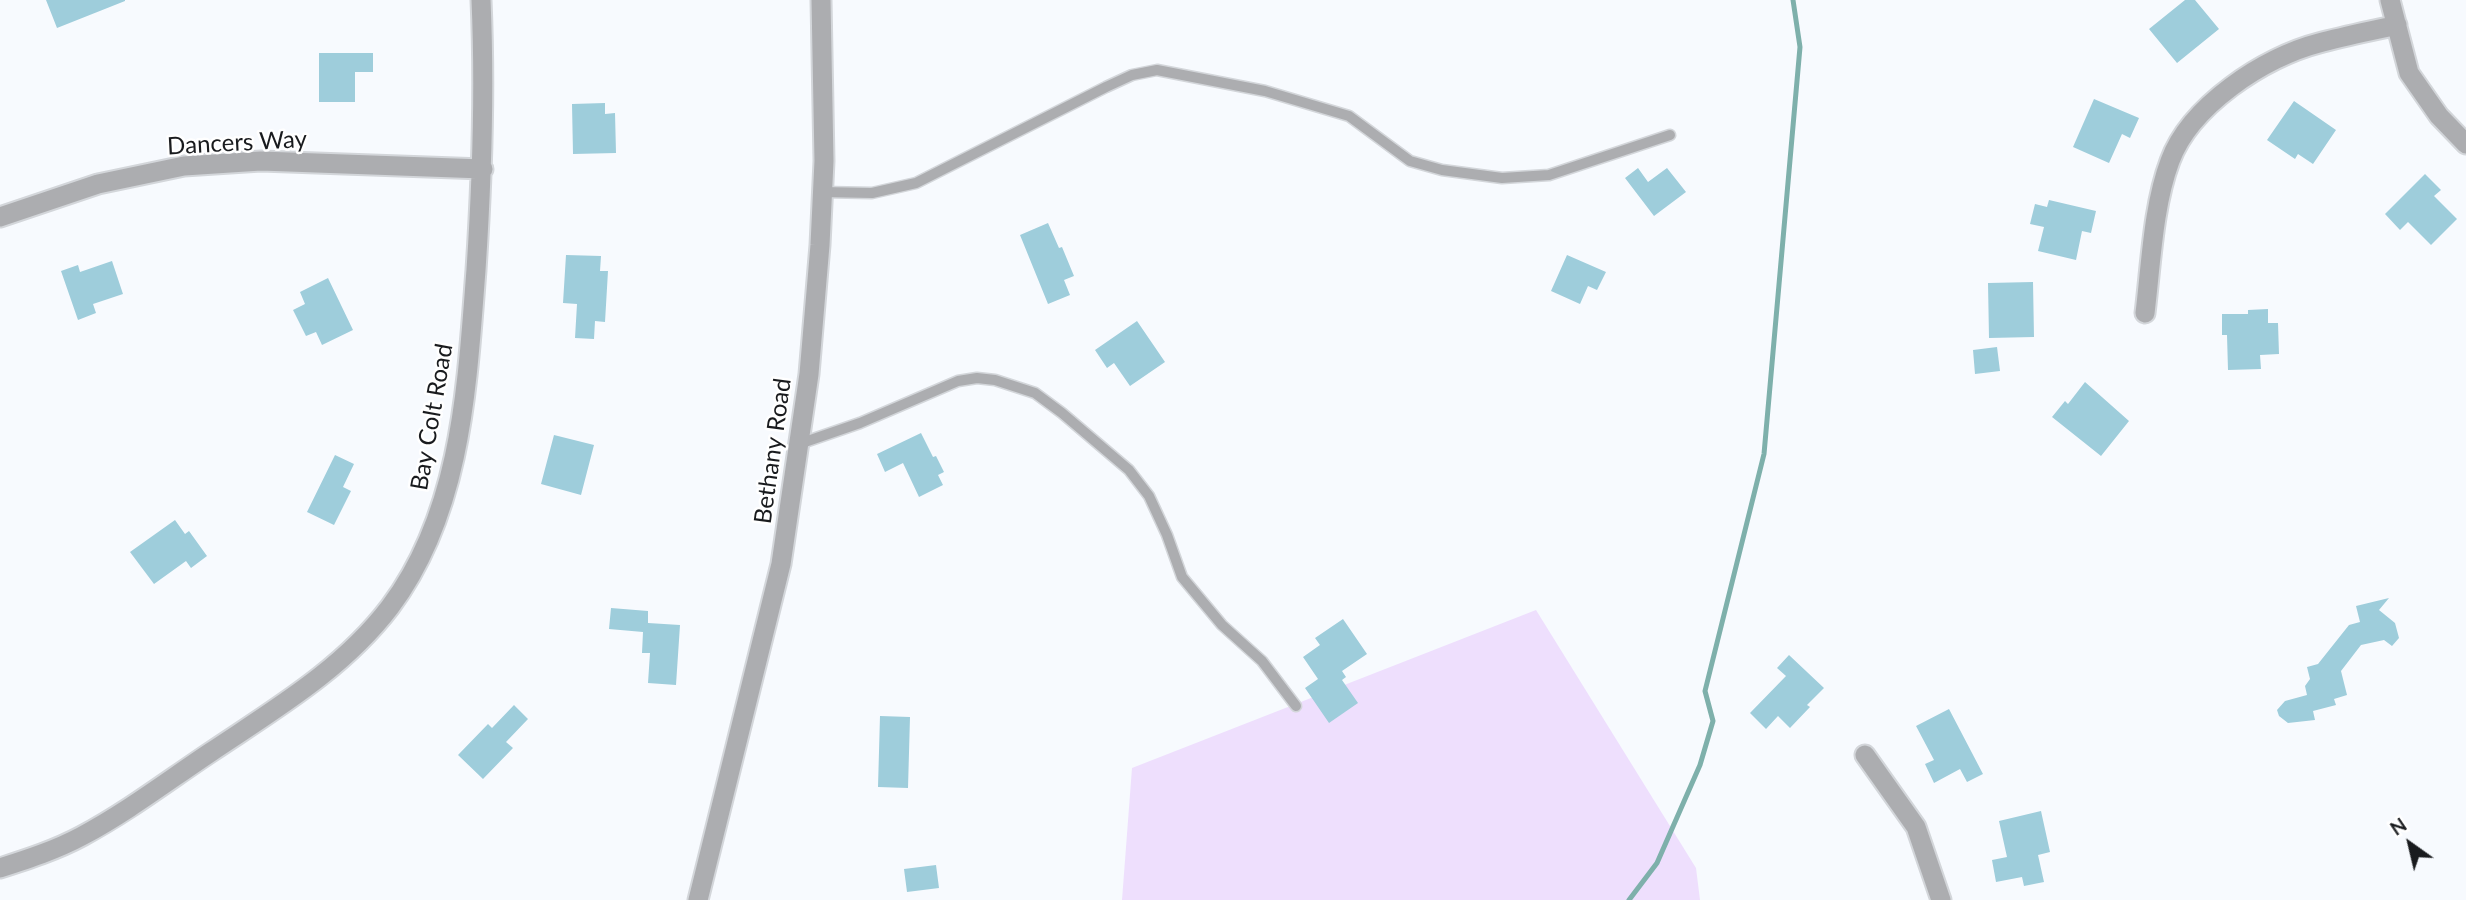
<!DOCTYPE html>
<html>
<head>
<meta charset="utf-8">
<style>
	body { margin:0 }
	#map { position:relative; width:2466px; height:900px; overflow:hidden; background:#f7fafe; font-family:Lato,sans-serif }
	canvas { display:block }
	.north { position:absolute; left:2375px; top:809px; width:70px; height:70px; -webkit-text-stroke:5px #fff; paint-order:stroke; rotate:326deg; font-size:19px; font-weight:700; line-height:28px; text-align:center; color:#191b1e }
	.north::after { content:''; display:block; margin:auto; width:24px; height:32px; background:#191b1e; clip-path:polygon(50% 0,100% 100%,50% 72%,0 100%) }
</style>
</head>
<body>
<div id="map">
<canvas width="2466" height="900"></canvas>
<div class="north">N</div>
</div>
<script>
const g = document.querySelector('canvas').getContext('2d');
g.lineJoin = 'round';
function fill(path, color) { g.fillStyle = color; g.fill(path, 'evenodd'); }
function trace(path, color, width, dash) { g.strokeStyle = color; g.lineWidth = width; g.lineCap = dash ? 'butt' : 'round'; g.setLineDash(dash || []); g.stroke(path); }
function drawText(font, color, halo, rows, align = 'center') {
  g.font = font + ' Lato,sans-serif'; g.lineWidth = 5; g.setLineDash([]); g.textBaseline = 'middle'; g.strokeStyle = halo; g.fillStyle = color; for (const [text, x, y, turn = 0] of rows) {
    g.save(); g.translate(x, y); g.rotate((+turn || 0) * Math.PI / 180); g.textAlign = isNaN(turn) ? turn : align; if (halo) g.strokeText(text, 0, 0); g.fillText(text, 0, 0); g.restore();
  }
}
fill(new Path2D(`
	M1536,610L1696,868L1700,900H1122L1132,768Z`), '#eedffd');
trace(new Path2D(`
	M1629,900L1657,863L1700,765L1713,721L1705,691L1764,454L1800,47L1793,0`), '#7eb0ab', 5);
fill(new Path2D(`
	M46,0H125V1L57,28Z
	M2185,0H2195L2219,29L2177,63L2149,29Z
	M319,53H373V72H355V102H319Z
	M2094,99L2139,118L2130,138L2122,134L2109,163L2073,147Z
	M2294,101L2336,130L2313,164L2298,154L2295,159L2267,140Z
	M605,103V114L615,113L616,153L573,154L572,104Z
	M1638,168L1648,182L1667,168L1686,192L1654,216L1625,178Z
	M2425,174L2441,190L2434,196L2457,219L2431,245L2408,222L2400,230L2385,214Z
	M2049,200L2096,211L2091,233L2082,231L2076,260L2038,251L2044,227L2030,224L2035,204L2047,207Z
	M1048,223L1059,248L1062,247L1074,276L1064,280L1070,295L1048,304L1020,235Z
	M566,255L601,256L600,271H608L605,322L595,321L594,339L575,338L577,304L563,303Z
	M1567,255L1606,272L1597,290L1588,286L1580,304L1551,291Z
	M112,261L123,294L93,304L96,313L78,320L61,271L78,265L80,272Z
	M328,278L353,330L322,345L316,332L306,336L293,310L305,304L300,292Z
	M2033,282L2034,337L1989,338L1988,283Z
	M2268,309V323H2278L2279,354L2260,355L2261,369L2228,370L2227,335H2222V314H2248V310Z
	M1137,321L1165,362L1130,386L1114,363L1107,368L1095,350Z
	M1997,347L2000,371L1975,374L1973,350Z
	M2085,382L2129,421L2101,456L2052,417L2065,401L2068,404Z
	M921,433L933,457L936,456L944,472L938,475L943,485L919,497L903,463L885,472L877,454Z
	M554,435L594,445L581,495L541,484Z
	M335,455L354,464L343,487L351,491L334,525L307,512Z
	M175,520L185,534L189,531L207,556L191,568L186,561L154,584L130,552Z
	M2389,598L2379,610L2395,623L2399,638L2392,646L2384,640L2361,645L2341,671L2347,695L2334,699L2336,705L2313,711L2315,720L2288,723L2279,716L2277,710L2285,701L2307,695L2305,686L2310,679L2307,667L2318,664L2349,625L2360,622L2356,606Z
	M611,608L648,611V623L680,625L676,685L648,683L650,653H642L643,632L609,629Z
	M1343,619L1367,654L1342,671L1346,677L1342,680L1358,703L1329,723L1305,688L1318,679L1303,657L1320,645L1315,638Z
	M1789,655L1824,688L1807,705L1810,707L1790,728L1778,716L1766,729L1750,713L1786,676L1777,668Z
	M514,705L528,719L506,742L513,748L483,779L458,755L488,724L492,728Z
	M1949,709L1983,774L1967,782L1960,769L1934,783L1925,764L1934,760L1916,726Z
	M880,716L910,717L908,788L878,787Z
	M2041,811L2050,852L2038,855L2044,882L2024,886L2022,877L1996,882L1992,860L2007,857L1999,821Z
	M936,865L939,888L907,892L904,869Z`), '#9ecddb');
const lane = new Path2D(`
	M822,192L872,193L916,183L1106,87L1132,75L1157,70L1265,91L1349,116L1410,161L1442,170L1502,178L1549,175L1670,135
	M799,444L860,423L958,381L977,378L995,380L1035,393L1062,413L1129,470L1149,496L1167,535L1182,577L1222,625L1262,661L1296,706`);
const street = new Path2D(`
	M2390,0L2409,73L2439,116L2466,144
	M0,217L98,184L184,166L261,161L483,169
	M2145,313C2151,265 2153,206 2170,161C2190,106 2264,57 2319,43C2345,36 2371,31 2397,25
	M1865,755L1916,827L1941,900
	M0,868C28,859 56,850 82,836C127,812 169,780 211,752C275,709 343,669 390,607C462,511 467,385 476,270C482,180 485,90 481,0
	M698,900L781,564L809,374L820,245L824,161L821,0`);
trace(lane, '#d3d6da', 13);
trace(street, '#d3d6da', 23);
trace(lane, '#acadb0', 10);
trace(street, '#acadb0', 19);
drawText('24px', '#191b1e', '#fff', [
	["Dancers Way",237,143,-3],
	["Bay Colt Road",432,417,-80],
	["Bethany Road",773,451,-82]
]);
</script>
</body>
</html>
